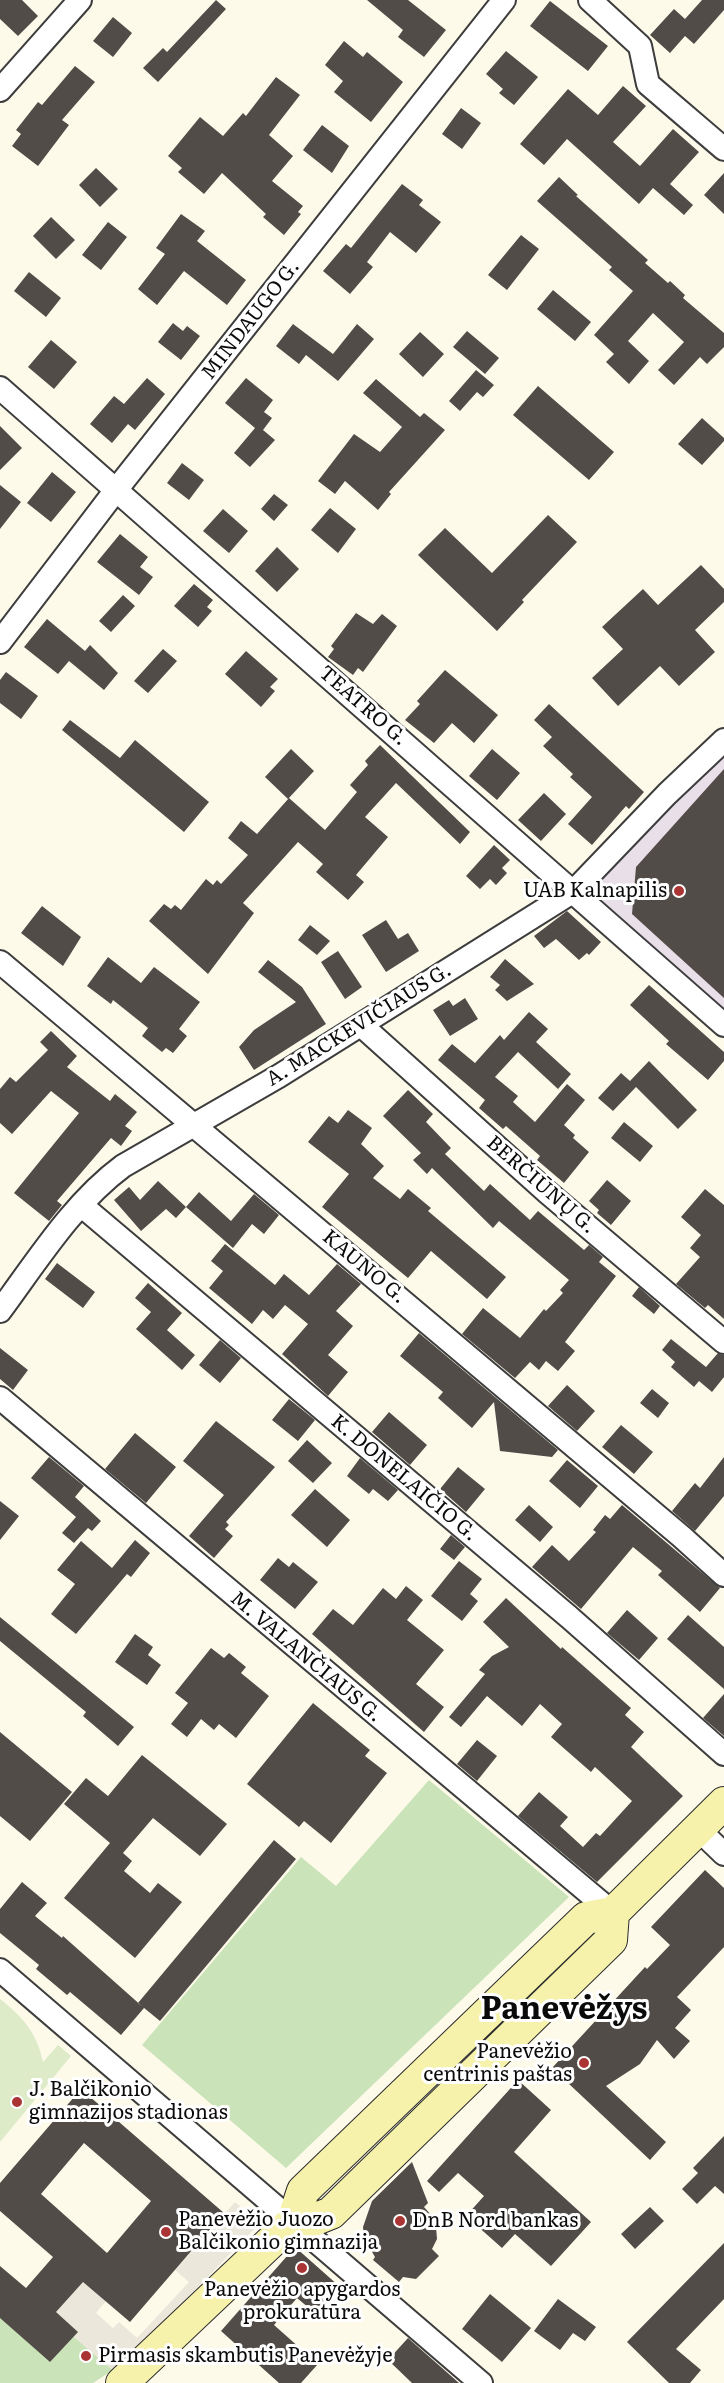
<!DOCTYPE html>
<html>
<head>
<meta charset="utf-8">
<style>
	body { margin:0 }
	canvas { display:block; background:#fdfaea }
</style>
</head>
<body>
<canvas width="724" height="2383"></canvas>
<script>
const g = document.querySelector('canvas').getContext('2d');
g.lineJoin = 'round';
function fill(path, color) { g.fillStyle = color; g.fill(path, 'evenodd'); }
function trace(path, color, width, dash) { g.strokeStyle = color; g.lineWidth = width; g.lineCap = dash ? 'butt' : 'round'; g.setLineDash(dash || []); g.stroke(path); }
function drawText(font, color, halo, rows, align = 'center') {
  g.font = font + ' Literata,serif'; g.lineWidth = 6; g.setLineDash([]); g.textBaseline = 'middle'; g.strokeStyle = halo; g.fillStyle = color; for (const [text, x, y, turn = 0] of rows) {
    g.save(); g.translate(x, y); g.rotate((+turn || 0) * Math.PI / 180); g.textAlign = isNaN(turn) ? turn : align; if (halo) g.strokeText(text, 0, 0); g.fillText(text, 0, 0); g.restore();
  }
}
fill(new Path2D(`
	M724,751V1013L588,891Z`), '#e8dfe9');
fill(new Path2D(`
	M429,1780L569,1897L286,2168L142,2045L301,1857L336,1886Z
	M0,2318L73,2336L113,2370L93,2383H0Z`), '#cbe3b8');
fill(new Path2D(`
	M0,1999C23,2017 37,2033 43,2062L58,2045L71,2056L0,2142Z`), '#ddebc9');
fill(new Path2D(`
	M235,2202L260,2223L143,2344L113,2370L73,2336L56,2312L83,2282L106,2301L96,2313L113,2328L119,2322L137,2338L189,2282L175,2270Z`), '#ebe7db');
fill(new Path2D(`
	M0,0H22L38,16L18,36L0,19Z
	M216,0L226,9L158,82L143,68L163,48L167,52Z
	M367,0H408L446,30L424,57L398,37L403,30Z
	M702,0H724V10L694,44L685,36L670,53L650,35L674,9L685,19Z
	M550,1L608,46L588,71L530,26Z
	M113,17L132,33L113,57L93,41Z
	M344,41L363,57L367,52L403,82L371,122L334,92L343,81L325,65Z
	M506,51L538,77L514,105L499,93L503,89L486,74Z
	M75,66L95,82L62,120L69,125L38,166L12,146L21,134L16,130L38,102L42,105Z
	M276,77L300,95L269,135L293,156L272,181L303,206L298,212L301,214L284,235L263,217L266,214L222,173L204,194L178,172L182,168L168,156L200,117L223,136L243,113L246,116Z
	M623,86L646,106L613,142L640,166L673,129L699,152L670,184L693,205L684,215L653,188L639,204L567,139L544,165L520,144L568,89L598,115Z
	M461,108L481,123L462,149L442,134Z
	M322,125L349,146L332,173L303,150Z
	M96,168L118,189L100,207L79,185Z
	M724,173V214L704,195Z
	M559,177L578,195L576,196L648,260L645,263L668,283L670,281L685,295L683,298L724,333V347L707,364L700,357L674,385L658,370L684,342L653,313L628,341L649,361L629,384L606,362L614,354L594,335L633,291L609,270L612,267L537,201Z
	M402,184L423,200L419,205L441,222L416,253L390,232L367,262L373,267L350,294L323,271L346,244L351,248Z
	M181,214L205,231L197,241L246,280L227,305L184,271L157,305L138,289L165,254L156,248Z
	M51,217L75,240L56,259L33,236Z
	M108,222L127,237L101,270L82,255Z
	M521,235L539,249L507,290L488,275Z
	M29,272L61,298L46,317L14,291Z
	M553,290L591,322L575,341L537,309Z
	M173,323L183,331L187,326L200,336L181,360L158,342Z
	M293,324L333,354L357,324L374,339L338,381L306,355L299,364L276,346Z
	M467,331L499,358L485,374L453,347Z
	M420,332L444,354L423,377L399,354Z
	M51,340L77,362L54,389L28,367Z
	M476,370L494,385L483,397L477,392L460,411L449,401Z
	M147,378L165,394L135,430L128,424L112,443L90,424L114,396L124,404Z
	M246,378L273,400L264,412L272,418L263,430L275,440L250,467L234,453L255,428L225,403Z
	M376,379L420,417L424,413L445,430L389,492L391,494L378,510L345,481L335,494L318,481L354,434L380,452L402,427L363,393Z
	M538,386L614,452L589,480L513,415Z
	M702,418L724,438V441L702,465L678,444Z
	M0,426L22,448L0,470Z
	M182,463L204,480L189,500L167,483Z
	M52,472L76,492L51,522L27,503Z
	M0,485L21,502L0,529Z
	M274,494L288,505L274,521L261,509Z
	M330,508L356,529L338,553L311,530Z
	M223,509L248,531L229,553L203,531Z
	M548,515L577,542L522,600L524,602L497,631L418,555L445,528L492,573Z
	M120,534L148,557L140,567L153,577L139,595L97,562Z
	M277,547L299,569L277,592L255,571Z
	M701,565L724,589V602L695,630L715,652L679,686L660,666L618,706L592,678L623,649L602,627L643,589L658,605Z
	M194,584L213,600L207,607L212,611L198,627L174,606Z
	M123,595L135,606L111,632L99,621Z
	M356,613L373,624L382,614L397,626L363,672L358,668L353,675L328,657L334,649L331,646Z
	M47,619L85,651L90,645L118,673L104,690L69,661L58,674L24,647Z
	M163,649L177,661L148,693L134,681Z
	M246,651L278,679L270,687L275,691L261,707L225,674Z
	M445,670L498,715L474,743L452,723L434,743L405,720L420,704L417,701Z
	M6,672L38,696L21,719L0,703V680Z
	M549,704L644,792L629,809L626,806L592,845L568,824L592,797L570,777L573,774L543,746L552,737L534,720Z
	M70,720L120,758L135,740L209,802L184,832L62,730Z
	M380,745L470,832L460,844L396,783L365,817L388,837L356,875L364,882L348,900L316,872L323,864L298,842L243,903L254,913L208,974L149,921L164,904L171,909L175,905L181,910L206,879L213,885L217,880L221,884L248,855L228,838L241,821L257,834L289,798L325,830L357,792L350,785L368,765L365,761Z
	M291,749L314,771L288,799L265,777Z
	M492,749L520,773L497,800L469,776Z
	M724,769V998L632,914L636,867Z
	M544,793L566,814L541,841L518,820Z
	M494,845L510,860L502,868L507,873L496,885L490,879L480,889L466,876Z
	M42,906L81,937L63,966L21,933Z
	M567,911L601,942L589,955L587,953L579,960L556,939L544,948L534,936Z
	M386,920L398,939L408,933L419,951L386,972L362,935Z
	M310,925L330,941L317,955L298,940Z
	M338,951L362,987L345,999L321,962Z
	M108,957L141,983L154,967L200,1002L179,1029L187,1036L173,1053L166,1048L162,1052L142,1036L148,1028L113,1000L111,1004L87,986Z
	M505,959L534,984L507,1001L495,990L500,985L490,977Z
	M268,960L302,987L326,1024L254,1070L239,1047L254,1030L296,1002L258,972Z
	M649,985L724,1052V1061L708,1080L666,1044L669,1041L630,1005Z
	M465,998L478,1019L450,1036L433,1010L449,1000L453,1006Z
	M529,1012L548,1029L536,1042L571,1074L558,1089L518,1052L495,1077L518,1096L513,1102L535,1122L567,1084L585,1100L564,1125L575,1135L573,1138L589,1152L564,1183L537,1160L540,1156L506,1126L503,1129L479,1108L485,1100L438,1060L452,1044L475,1063L500,1035L504,1040Z
	M51,1031L77,1056L67,1067L110,1101L115,1094L137,1112L125,1126L132,1131L121,1146L111,1138L57,1201L62,1205L49,1221L14,1193L79,1113L51,1091L12,1134L0,1123V1089L10,1077L16,1082L48,1050L40,1042Z
	M649,1061L697,1110L678,1129L636,1087L613,1111L598,1098L621,1073L630,1081Z
	M408,1090L433,1114L426,1122L451,1148L445,1154L484,1191L490,1184L530,1220L538,1211L584,1250L589,1245L603,1257L599,1262L616,1276L565,1342L575,1351L558,1371L546,1361L539,1370L530,1362L515,1378L462,1334L483,1308L520,1338L544,1309L546,1311L563,1293L560,1290L569,1280L499,1221L493,1228L432,1168L427,1174L413,1160L421,1153L383,1116Z
	M348,1110L372,1128L361,1144L384,1166L373,1178L400,1199L408,1189L431,1208L428,1211L506,1277L487,1299L431,1251L408,1278L322,1207L349,1174L308,1142L329,1116L338,1123Z
	M624,1122L653,1146L640,1162L611,1138Z
	M607,1180L631,1201L611,1225L597,1213L599,1210L589,1201Z
	M158,1181L186,1207L176,1218L166,1209L141,1231L114,1200L129,1187L140,1200Z
	M705,1189L724,1205V1319L708,1305L705,1308L676,1284L700,1257L690,1248L701,1235L681,1217Z
	M199,1192L231,1221L254,1194L279,1215L264,1234L252,1224L233,1248L186,1207Z
	M225,1244L275,1285L284,1274L309,1295L337,1264L361,1284L336,1311L353,1326L328,1355L348,1372L328,1396L282,1354L308,1324L285,1305L273,1319L263,1310L252,1324L209,1288L223,1271L211,1261Z
	M57,1263L95,1292L83,1308L45,1279Z
	M148,1283L182,1313L167,1330L195,1355L182,1370L136,1329L151,1312L135,1298Z
	M639,1287L660,1306L654,1314L632,1296Z
	M419,1333L558,1450L552,1457L500,1451L494,1402L472,1428L438,1398L443,1392L400,1356Z
	M671,1339L706,1367L718,1353L724,1355V1377L712,1392L699,1381L694,1387L671,1367L675,1362L662,1350Z
	M220,1340L241,1358L220,1383L199,1365Z
	M0,1348L28,1370L13,1390L0,1379Z
	M567,1385L595,1411L577,1431L548,1406Z
	M652,1389L669,1403L658,1418L640,1403Z
	M289,1399L315,1420L298,1441L272,1420Z
	M389,1412L427,1445L410,1465L372,1432Z
	M216,1421L275,1467L226,1522L229,1525L225,1529L233,1536L214,1558L189,1536L224,1495L183,1461Z
	M621,1425L653,1452L634,1474L602,1447Z
	M135,1433L176,1467L146,1503L105,1469Z
	M307,1440L332,1463L313,1483L288,1461Z
	M49,1457L84,1486L75,1497L101,1521L92,1531L88,1528L74,1543L62,1533L76,1517L31,1478Z
	M724,1457V1496L695,1531L672,1511L695,1483L700,1488Z
	M360,1458L398,1490L388,1501L373,1489L369,1494L347,1476Z
	M567,1460L598,1486L580,1508L549,1481Z
	M458,1467L485,1489L466,1512L440,1489Z
	M315,1489L350,1520L327,1547L291,1515Z
	M0,1501L19,1516L0,1540Z
	M529,1505L553,1527L540,1542L515,1520Z
	M622,1505L720,1588L700,1612L658,1575L662,1571L633,1547L581,1609L532,1567L552,1545L569,1561L596,1532L593,1530L605,1515L610,1519Z
	M451,1535L465,1547L454,1560L440,1549Z
	M135,1540L150,1553L131,1577L127,1574L76,1634L51,1614L75,1584L57,1570L81,1541L112,1568Z
	M278,1558L289,1567L293,1562L318,1582L295,1609L260,1580Z
	M459,1561L482,1579L470,1594L478,1601L462,1621L431,1596Z
	M406,1586L423,1600L407,1620L444,1650L416,1684L444,1707L424,1732L312,1634L333,1609L353,1625L383,1588L396,1599Z
	M506,1598L561,1649L562,1647L631,1708L625,1715L644,1732L631,1747L683,1796L597,1882L518,1816L539,1792L568,1817L560,1826L583,1847L596,1833L600,1836L632,1801L595,1767L591,1772L551,1737L562,1724L540,1704L522,1726L487,1696L461,1727L449,1717L485,1674L479,1670L492,1656L509,1647L483,1622Z
	M627,1610L658,1638L639,1660L607,1633Z
	M688,1615L724,1647V1689L667,1639Z
	M0,1617L134,1727L118,1746L83,1716L86,1712L0,1641Z
	M135,1634L153,1647L148,1655L161,1665L147,1685L115,1662Z
	M211,1648L224,1658L229,1653L246,1667L241,1673L269,1696L236,1738L219,1724L214,1730L201,1719L187,1737L171,1724L188,1703L175,1693Z
	M724,1694V1736L703,1718Z
	M313,1703L370,1750L365,1756L387,1773L331,1843L304,1821L299,1827L247,1784Z
	M0,1732L72,1792L30,1841L0,1816Z
	M477,1740L497,1756L477,1781L457,1764Z
	M142,1755L227,1824L200,1856L153,1818L123,1853L132,1861L124,1871L150,1893L158,1883L182,1902L135,1958L64,1898L110,1843L64,1804L86,1778L108,1796Z
	M274,1840L296,1859L160,2021L138,2003Z
	M705,1870L724,1888V1947L677,1997L691,2010L675,2028L690,2041L674,2059L657,2040L640,2064L606,2086L666,2142L650,2160L552,2068L645,1967L647,1969L670,1945L651,1927Z
	M22,1882L47,1903L35,1916L62,1938L63,1936L144,2008L121,2035L70,1992L67,1995L36,1969L39,1965L0,1933V1909Z
	M518,2080L551,2110L514,2152L591,2222L551,2266L515,2234L502,2248L466,2216L484,2196L458,2173L439,2192L427,2181Z
	M81,2089L224,2213L130,2322L83,2282L56,2312L78,2332L50,2362L0,2318V2266L26,2288L53,2257L0,2211V2183ZM84,2143L151,2201L107,2253L41,2194Z
	M724,2136V2194L715,2186L697,2204L682,2189L698,2173L693,2168Z
	M412,2162L428,2203L424,2207L432,2216L436,2227L437,2239L432,2249L439,2256L416,2279L403,2277L399,2282L373,2260L375,2257L364,2238L363,2227L372,2201Z
	M650,2207L664,2221L635,2249L621,2234Z
	M724,2243V2299L676,2349L701,2370L690,2383H669L627,2342Z
	M295,2247L339,2286L315,2313L297,2298L274,2325L318,2364L301,2383H279L221,2331Z
	M490,2294L531,2328L502,2362L462,2329Z
	M558,2299L596,2327L585,2341L573,2333L560,2350L534,2331Z
	M408,2338L450,2375L459,2383H412L388,2360Z`), '#524c48');
const minor = new Path2D(`
	M590,0L640,46L648,84L724,149
	M0,90L80,0
	M0,388L724,1025
	M0,642L116,490L504,0
	M0,962L682,1537L724,1575
	M361,1025L547,1192L724,1342
	M81,1205L569,1617L724,1754
	M0,1311C37,1261 73,1203 123,1166L279,1076L574,891L667,794L724,740
	M0,1398L613,1913
	M698,1829L724,1854
	M0,1970L481,2383`);
const secondary = new Path2D(`
	M293,2221H311L331,2213L611,1940L613,1913
	M122,2383L293,2221L303,2191L586,1918L613,1913L724,1803`);
trace(minor, '#3d3d3d', 26);
trace(secondary, '#2c2c2c', 34);
trace(minor, '#fff', 22);
trace(secondary, '#f6f2ac', 32);
for (const [x, y, r, color] of [
	[679,891,6,"#aa3433"],
	[584,2063,6,"#aa3433"],
	[17,2102,6,"#aa3433"],
	[400,2221,6,"#aa3433"],
	[166,2232,6,"#aa3433"],
	[302,2268,6,"#aa3433"],
	[86,2356,6,"#aa3433"]
]) { const dot = new Path2D(); dot.arc(x, y, r, 0, 2 * Math.PI); g.fillStyle = color; g.fill(dot); trace(dot, '#fff', 2); }
drawText('20px', '#0a0a0a', '#fff', [
	["MINDAUGO G.",251,320,-52],
	["TEATRO G.",363,706,41],
	["A. MACKEVIČIAUS G.",359,1025,-32],
	["BERČIŪNŲ G.",541,1185,41],
	["KAUNO G.",364,1267,40],
	["K. DONELAIČIO G.",404,1478,40],
	["M. VALANČIAUS G.",306,1657,40]
]);
drawText('20px', '#0a0a0a', '#fff', [
	["UAB Kalnapilis",667,891,"right"],
	["Panevėžio",572,2052,"right"],
	["centrinis paštas",572,2075,"right"],
	["J. Balčikonio",29,2090],
	["gimnazijos stadionas",29,2113],
	["Panevėžio Juozo",178,2220],
	["Balčikonio gimnazija",178,2243],
	["DnB Nord bankas",412,2221],
	["Panevėžio apygardos",302,2290,"center"],
	["prokuratūra",302,2313,"center"],
	["Pirmasis skambutis Panevėžyje",98,2356]
], 'left');
drawText('bold 32px', '#0a0a0a', '#fff', [
	["Panevėžys",564,2010]
]);
</script>
</body>
</html>
